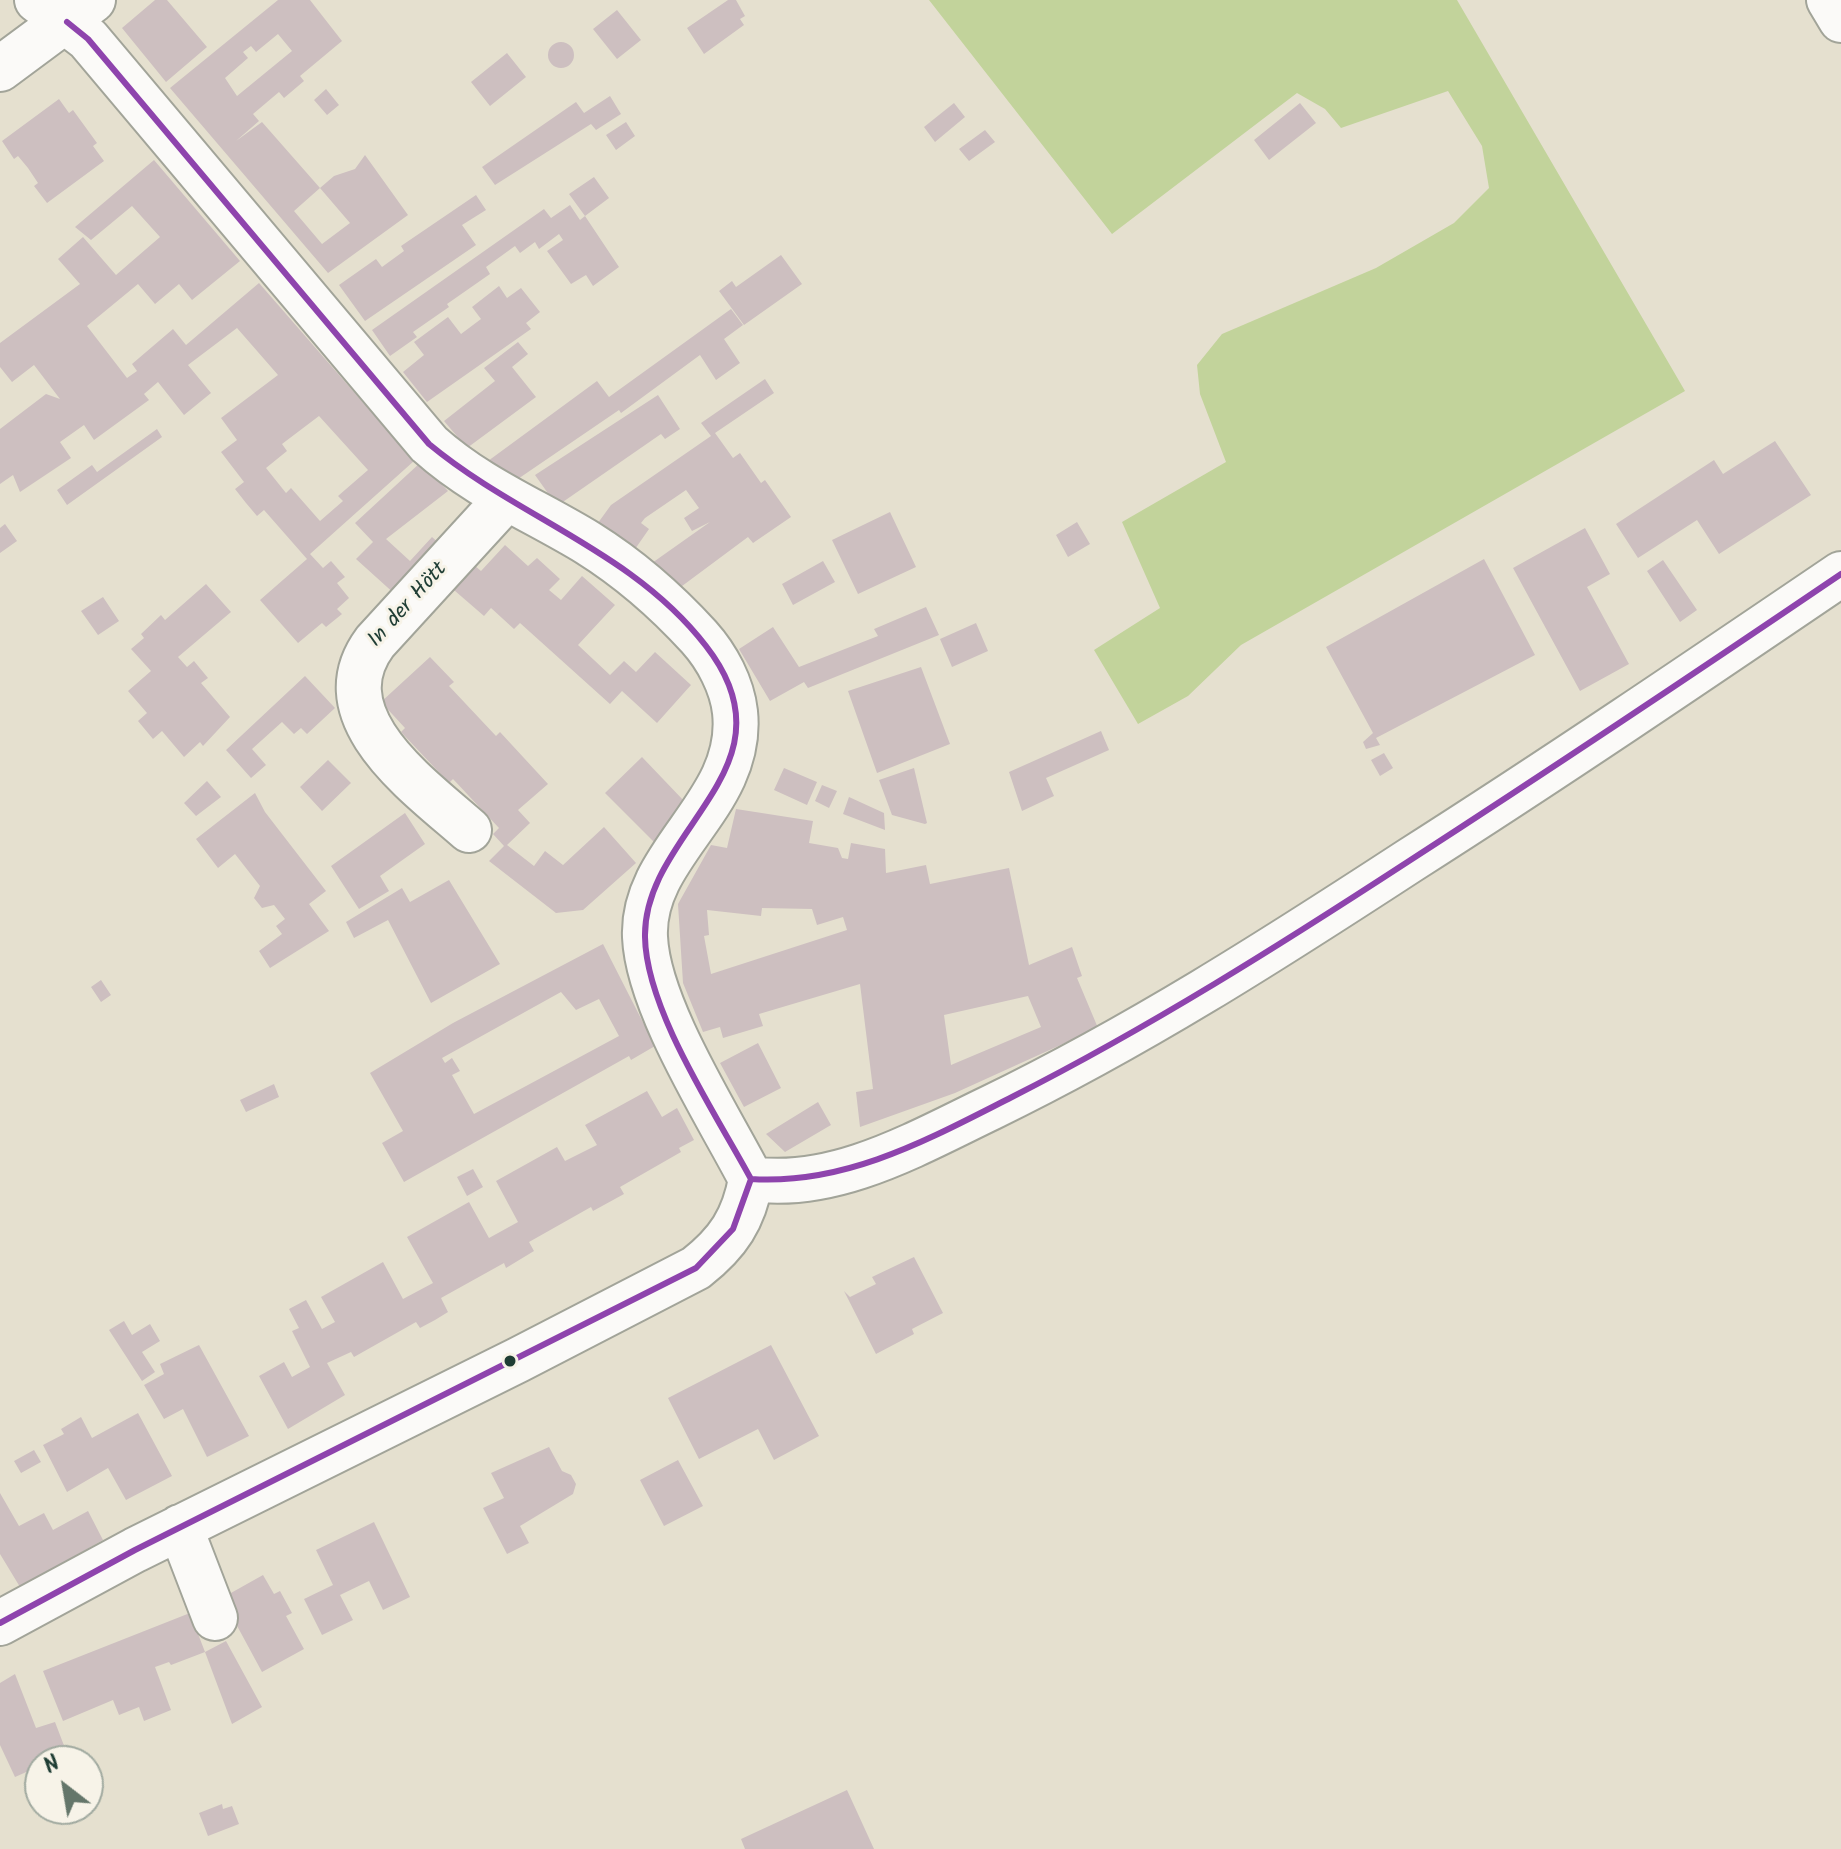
<!DOCTYPE html>
<html>
<head>
<meta charset="utf-8">
<style>
	body { margin:0 }
	#map { position:relative; width:1841px; height:1849px; overflow:hidden; background:#e5e0cf; font-family:Kalam,sans-serif }
	canvas { display:block }
	.north { position:absolute; left:24px; top:1745px; width:80px; height:80px; box-sizing:border-box; background:#f7f3e8; border:2px solid #a1aaa0; border-radius:50%; rotate:329deg; font-size:22px; font-weight:700; line-height:32px; text-align:center; color:#1f3d34 }
	.north::after { content:''; display:block; margin:auto; width:28px; height:36px; background:#64766a; clip-path:polygon(50% 0,100% 100%,50% 72%,0 100%) }
</style>
</head>
<body>
<div id="map">
<canvas width="1841" height="1849"></canvas>
<div class="north">N</div>
</div>
<script>
const g = document.querySelector('canvas').getContext('2d');
g.lineJoin = 'round';
function fill(path, color) { g.fillStyle = color; g.fill(path, 'evenodd'); }
function trace(path, color, width, dash) { g.strokeStyle = color; g.lineWidth = width; g.lineCap = dash ? 'butt' : 'round'; g.setLineDash(dash || []); g.stroke(path); }
function drawText(font, color, halo, rows, align = 'center') {
  g.font = font + ' Kalam,sans-serif'; g.lineWidth = 6; g.setLineDash([]); g.textBaseline = 'middle'; g.strokeStyle = halo; g.fillStyle = color; for (const [text, x, y, turn = 0] of rows) {
    g.save(); g.translate(x, y); g.rotate((+turn || 0) * Math.PI / 180); g.textAlign = isNaN(turn) ? turn : align; if (halo) g.strokeText(text, 0, 0); g.fillText(text, 0, 0); g.restore();
  }
}
fill(new Path2D(`
	M929,0H1457L1685,391L1241,645L1188,696L1138,724L1094,650L1160,608L1122,522L1226,462L1200,394L1197,365L1222,334L1376,268L1454,223L1489,188L1482,146L1448,91L1341,128L1325,109L1297,93L1112,234Z`), '#c2d39b');
fill(new Path2D(`
	M155,0H167L207,47L166,82L122,28Z
	M278,0H310L342,41L300,76L304,81L284,98L279,92L253,114L259,121L236,141L262,122L320,188L294,211L322,244L350,223L320,188L334,176L355,169L365,155L408,215L328,273L170,88ZM278,34L292,51L237,96L225,78L248,58L243,52L251,46L256,52Z
	M728,0H736L745,16L740,19L744,25L704,54L687,28Z
	M617,10L641,40L617,59L593,29Z
	M548 55a13 13 0 1 1 26 0a13 13 0 1 1-26 0Z
	M507,53L526,77L490,106L471,82Z
	M326,89L339,105L327,115L314,100Z
	M610,96L621,114L596,130L591,124L495,185L482,167L576,102L584,113Z
	M59,99L69,113L73,110L97,143L93,146L104,161L47,203L34,186L38,183L28,168L18,156L14,159L2,141Z
	M954,103L965,117L935,142L924,127Z
	M1300,103L1316,123L1269,160L1254,140Z
	M626,122L635,136L616,150L606,135Z
	M985,130L995,142L969,161L959,149Z
	M154,160L240,261L192,300L179,284L155,304L138,284L87,326L127,378L137,371L132,364L173,329L186,345L259,283L414,461L310,554L323,568L331,561L345,577L337,583L349,598L337,609L342,614L326,627L322,623L298,643L260,600L307,559L264,510L257,516L246,503L235,489L244,482L221,452L237,440L221,418L278,375L237,328L188,365L211,393L184,415L158,382L144,394L149,400L94,440L84,425L60,442L71,458L20,492L13,475L0,484V429L46,394L60,399L34,365L12,382L0,367V343L80,284L58,259L83,237L116,275L160,237L132,206L91,240L75,227ZM319,416L368,470L338,496L343,501L320,521L291,488L286,493L266,468L287,451L282,444Z
	M594,177L609,198L585,216L569,194Z
	M476,195L486,210L462,225L476,245L365,321L339,285L376,259L382,267L404,251L401,246Z
	M570,205L580,220L585,216L619,267L593,286L586,275L571,284L547,251L563,240L559,234L539,249L535,242L520,253L515,246L486,267L490,274L447,304L449,307L413,332L417,337L390,356L372,330L544,209L551,218Z
	M781,255L802,284L744,325L719,291L732,281L736,287Z
	M499,286L507,298L521,288L540,312L526,323L531,329L427,402L403,372L424,355L414,342L448,317L461,334L481,319L472,307Z
	M731,309L743,325L724,339L740,363L716,380L700,355L621,413L619,410L512,483L488,461L597,381L609,397Z
	M518,342L528,354L512,367L536,397L467,448L444,421L495,381L484,368Z
	M765,379L774,393L715,433L733,458L740,453L761,483L765,480L791,517L753,543L748,537L674,592L652,563L710,522L692,531L684,518L699,508L686,490L645,518L641,523L649,529L633,552L595,527L611,505L711,436L701,423Z
	M658,395L680,429L665,439L661,434L557,506L535,475Z
	M157,429L162,437L67,505L57,490L92,465L97,472Z
	M1775,441L1811,495L1719,554L1697,520L1638,558L1616,524L1714,460L1723,474Z
	M421,462L448,491L386,539L410,561L432,537L442,546L397,596L356,559L373,542L355,523Z
	M890,512L916,567L858,594L832,540Z
	M1077,522L1090,544L1068,557L1056,535Z
	M5,524L17,541L0,553V528Z
	M1585,528L1610,574L1587,587L1629,664L1580,691L1513,568Z
	M505,545L528,566L537,558L560,579L549,590L561,600L582,576L615,605L578,645L610,675L624,661L636,672L655,652L691,685L657,723L622,691L610,704L520,623L514,629L491,608L484,616L447,584L468,560L481,571Z
	M1484,559L1535,655L1376,738L1380,745L1366,749L1363,742L1373,733L1326,647Z
	M1663,560L1697,610L1680,622L1647,571Z
	M823,561L835,582L793,605L782,584Z
	M206,584L231,612L178,657L187,667L194,661L208,678L201,683L230,717L203,746L200,742L184,757L162,731L153,739L138,721L147,713L128,691L151,671L131,649L144,638L141,634L161,615L165,620Z
	M103,597L119,621L98,635L81,611Z
	M926,607L939,635L808,688L804,682L770,701L739,649L773,627L799,667L878,636L874,629Z
	M976,623L988,651L952,667L940,639Z
	M430,657L454,682L449,686L496,736L500,732L548,784L518,810L530,823L507,845L534,866L545,851L563,865L604,827L636,863L583,910L556,913L489,861L504,846L493,834L499,828L453,779L449,783L401,732L405,728L381,702Z
	M921,667L950,744L877,773L848,691Z
	M305,676L335,708L307,734L301,728L294,734L282,722L252,749L266,765L251,778L226,750Z
	M1101,731L1109,750L1046,778L1054,796L1022,811L1009,772Z
	M1384,753L1393,768L1380,776L1371,760Z
	M642,757L685,802L654,842L605,793Z
	M328,760L351,783L322,811L300,787Z
	M784,768L817,782L807,805L774,790Z
	M914,768L927,823L925,824L892,815L879,780Z
	M207,781L221,797L196,816L184,803Z
	M822,785L837,791L829,808L815,801Z
	M255,793L265,812L326,891L309,904L329,931L270,968L259,951L282,934L276,926L285,919L274,905L262,908L254,898L260,886L235,854L218,868L196,839Z
	M849,797L884,813L885,830L843,814Z
	M736,809L813,821L809,843L838,848L842,858L848,859L851,843L885,849L886,873L926,865L930,884L1009,868L1029,965L1072,947L1082,976L1077,978L1098,1028L955,1093L860,1127L856,1092L873,1089L860,984L759,1014L763,1026L723,1038L720,1027L703,1032L683,983L678,904L711,845L727,848ZM762,908L812,909L817,925L843,917L847,930L711,974L704,936L709,935L707,910L761,916ZM1028,996L1041,1027L951,1065L944,1015Z
	M405,813L425,844L380,876L389,891L359,909L331,866Z
	M449,880L500,964L431,1003L388,920L354,938L346,922L402,888L410,902Z
	M603,944L655,1046L631,1060L629,1056L404,1182L382,1143L403,1131L370,1073L453,1023ZM561,992L576,1010L599,999L619,1036L474,1114L452,1075L460,1071L452,1058L445,1063L442,1058Z
	M101,980L111,995L101,1002L91,987Z
	M758,1043L781,1088L744,1107L720,1063Z
	M274,1084L279,1097L246,1112L240,1100Z
	M647,1091L662,1117L677,1108L694,1140L679,1148L681,1152L620,1187L624,1194L593,1211L591,1207L529,1242L534,1251L506,1268L504,1263L441,1298L448,1312L435,1320L420,1328L416,1322L354,1357L351,1352L327,1363L345,1395L288,1429L259,1376L284,1362L292,1377L310,1367L292,1331L299,1328L289,1309L306,1300L322,1329L335,1322L321,1297L383,1262L403,1299L433,1283L407,1237L469,1202L489,1238L518,1222L496,1181L557,1147L565,1161L597,1145L585,1125Z
	M818,1102L831,1125L785,1152L766,1134Z
	M473,1169L483,1187L467,1196L457,1177Z
	M914,1257L943,1313L912,1329L914,1334L876,1354L844,1291L850,1297L876,1284L872,1277Z
	M124,1321L132,1335L150,1324L160,1341L142,1352L155,1372L142,1381L109,1330Z
	M199,1345L249,1436L207,1457L183,1409L164,1419L144,1385L164,1374L160,1364Z
	M771,1345L819,1436L774,1460L758,1429L699,1459L668,1398Z
	M138,1413L172,1476L126,1500L108,1468L67,1492L43,1445L64,1434L61,1429L81,1417L92,1438Z
	M549,1447L562,1471L571,1475L576,1484L573,1494L520,1526L529,1543L507,1554L483,1508L504,1498L491,1473Z
	M34,1450L41,1462L21,1473L14,1461Z
	M678,1460L703,1506L664,1526L640,1480Z
	M0,1493L19,1526L44,1513L53,1530L88,1511L103,1540L20,1587L0,1554Z
	M374,1522L410,1597L383,1610L369,1581L340,1595L353,1620L322,1635L304,1599L333,1585L316,1550Z
	M263,1575L274,1594L280,1591L292,1613L286,1616L304,1649L262,1672L222,1598Z
	M190,1613L205,1652L226,1641L262,1707L232,1724L205,1652L171,1665L169,1662L155,1667L171,1710L144,1721L139,1707L119,1715L113,1700L63,1721L43,1671Z
	M15,1674L36,1728L55,1722L68,1756L40,1761V1766L15,1777L0,1745V1683Z
	M847,1790L874,1849H745L741,1839Z
	M222,1804L223,1809L232,1806L239,1824L208,1836L199,1813Z`), '#cdbfc0');
const minor = new Path2D(`
	M37,0L88,39L429,444C478,488 534,510 588,543C628,568 667,602 699,637C717,657 732,685 735,712C745,804 641,852 645,937C648,1007 718,1115 751,1179
	M1829,0L1841,20
	M0,69L93,0
	M469,830C418,785 320,716 375,642L505,500
	M751,1179C835,1191 917,1143 990,1108C1138,1036 1271,951 1409,861C1555,768 1698,671 1841,574
	M180,1527L215,1618
	M0,1623L135,1550L518,1360L696,1268C728,1243 744,1219 751,1179`);
trace(minor, '#a2a499', 48);
trace(minor, '#fbfaf8', 44);
trace(new Path2D(`
	M67,22L88,39L429,444C518,518 633,551 706,646C801,768 643,829 645,937C646,1010 716,1114 751,1179
	M751,1179C847,1185 929,1139 1012,1097C1150,1027 1280,945 1409,861C1554,767 1698,671 1841,574
	M0,1623L135,1550L696,1268L733,1229L751,1179`), '#8e44ad', 6);
for (const [x, y, r, color] of [
	[510,1361,7,"#1f3d34"]
]) { const dot = new Path2D(); dot.arc(x, y, r, 0, 2 * Math.PI); g.fillStyle = color; g.fill(dot); trace(dot, '#f7f3e8', 3); }
drawText('22px', '#1f3d34', '#f7f3e8', [
	["In der Hött",409,606,-48]
]);
</script>
</body>
</html>
